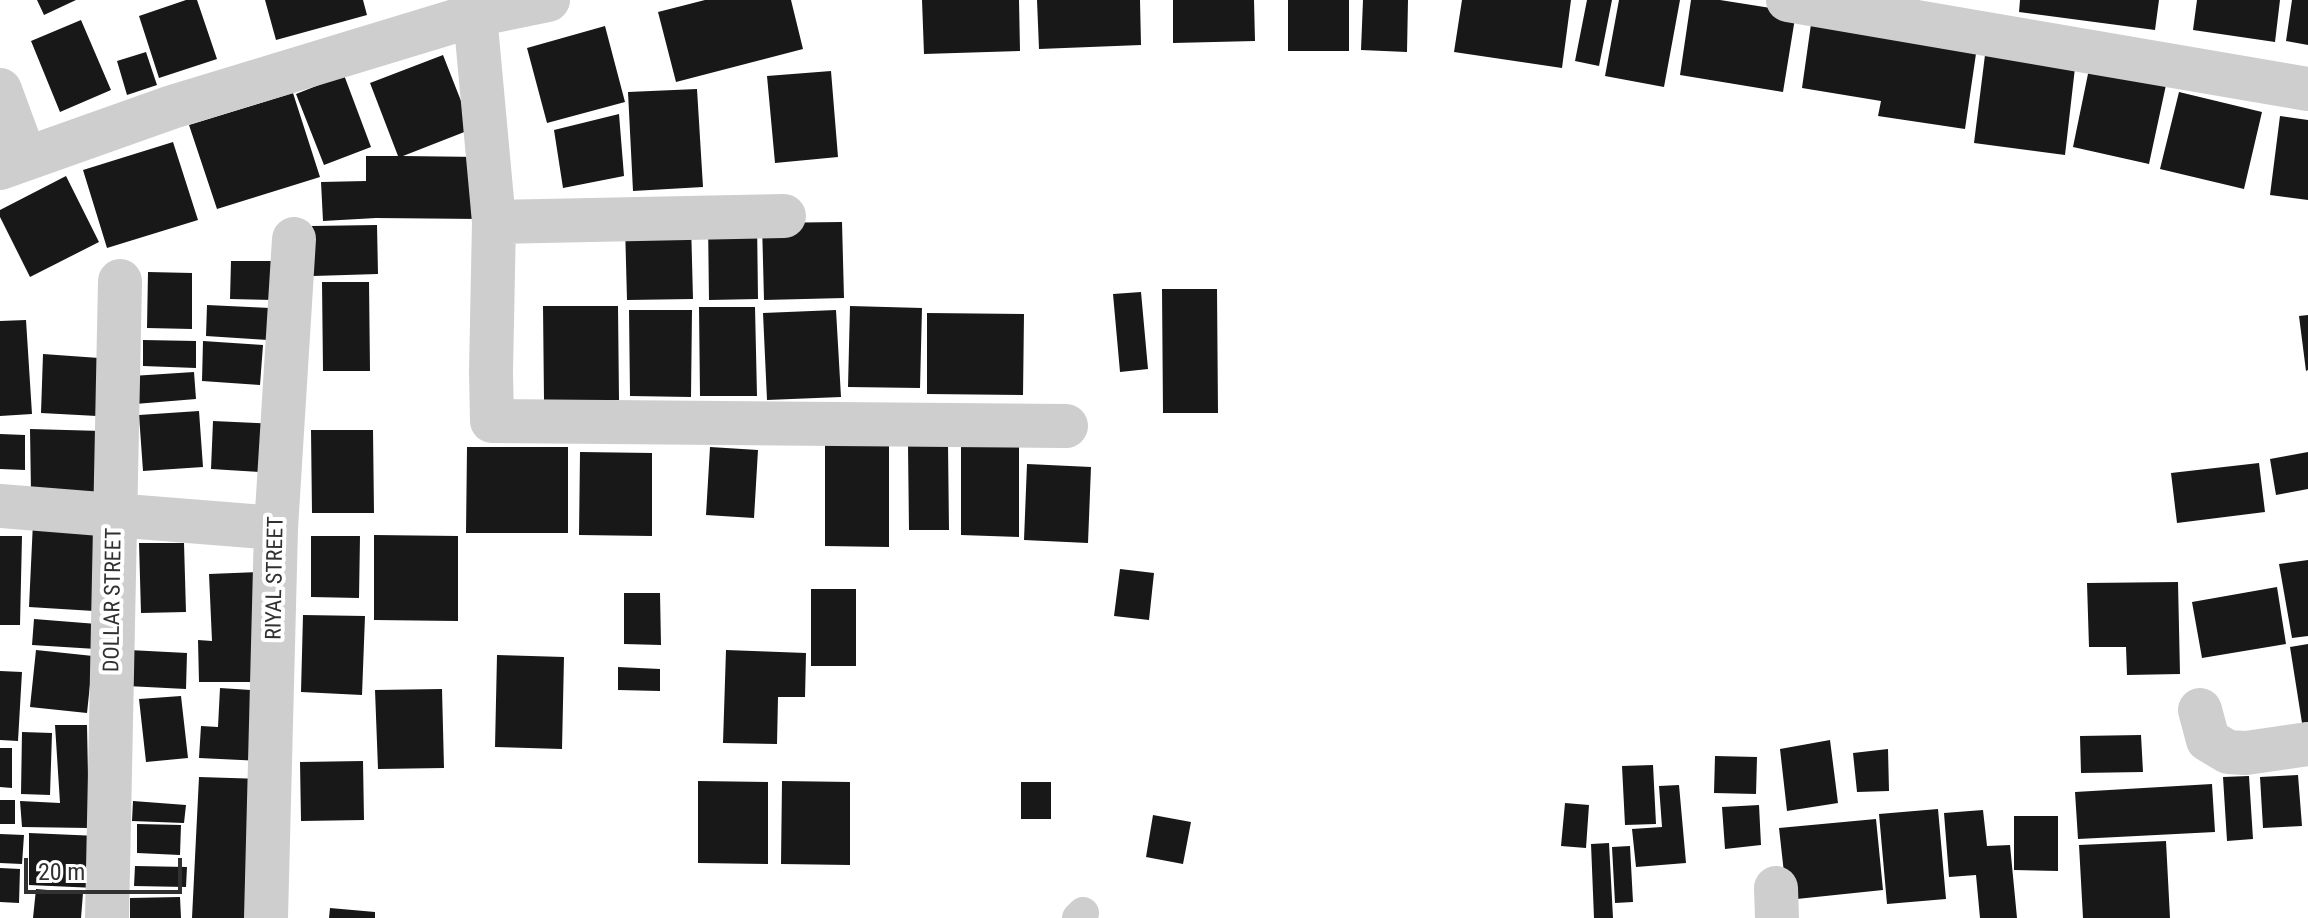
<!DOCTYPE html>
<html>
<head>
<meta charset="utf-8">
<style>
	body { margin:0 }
	#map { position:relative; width:2308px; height:918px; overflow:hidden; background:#fff; font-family:"Roboto Condensed",sans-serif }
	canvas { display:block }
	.scale { position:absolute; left:24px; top:858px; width:158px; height:36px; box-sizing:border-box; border:4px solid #313131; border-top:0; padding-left:10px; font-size:24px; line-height:28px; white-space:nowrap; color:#313131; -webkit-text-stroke:6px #fff; paint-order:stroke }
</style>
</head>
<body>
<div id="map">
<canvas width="2308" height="918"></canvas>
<div class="scale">20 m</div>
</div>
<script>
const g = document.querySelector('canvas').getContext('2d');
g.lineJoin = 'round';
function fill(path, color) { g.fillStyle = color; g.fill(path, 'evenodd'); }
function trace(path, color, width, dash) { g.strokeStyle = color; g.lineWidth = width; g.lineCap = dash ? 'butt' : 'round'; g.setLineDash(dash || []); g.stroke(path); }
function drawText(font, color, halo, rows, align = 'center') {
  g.font = font + ' "Roboto Condensed",sans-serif'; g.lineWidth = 8; g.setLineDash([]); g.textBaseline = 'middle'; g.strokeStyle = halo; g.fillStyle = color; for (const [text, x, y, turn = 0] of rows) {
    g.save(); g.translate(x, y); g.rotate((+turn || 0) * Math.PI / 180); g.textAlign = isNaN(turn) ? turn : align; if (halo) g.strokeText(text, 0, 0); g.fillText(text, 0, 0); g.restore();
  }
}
fill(new Path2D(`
	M37,0H76L44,15Z
	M186,0H197L217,59L159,78L139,16Z
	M265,0H363L367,15L276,40Z
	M705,0H791L803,49L676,82L658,12Z
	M922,0H1019L1020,51L924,54Z
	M1037,0H1140L1141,45L1039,49Z
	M1173,0H1254L1255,41L1173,43Z
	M1288,0H1349V51H1288Z
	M1363,0H1408L1407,52L1361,50Z
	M1462,0H1571L1562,68L1454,52Z
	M1587,0H1612L1599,66L1575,61Z
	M1619,0H1680L1664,87L1605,76Z
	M1691,0H1720L1796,12L1783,92L1680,75Z
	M2020,0H2159L2155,30L2019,12Z
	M2197,0H2280L2275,42L2193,30Z
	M2292,0H2308V45L2286,41Z
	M1812,17L1978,40L1965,129L1878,116L1881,101L1802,88Z
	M81,20L111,90L60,112L31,41Z
	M605,26L625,102L547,123L527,48Z
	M1986,47L2076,59L2065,155L1974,143Z
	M146,52L157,85L127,95L117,61Z
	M443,55L472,129L403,156L480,157L481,219L376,218L323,221L321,182L366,181V156H398L370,83Z
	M2089,69L2166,85L2149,164L2073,147Z
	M831,71L838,157L775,163L767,76Z
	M344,75L371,147L324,165L296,94Z
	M697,89L703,187L633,191L628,92Z
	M2179,92L2262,112L2244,189L2160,169Z
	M293,93L320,177L217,209L189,125Z
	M619,114L624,176L563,188L554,130Z
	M2280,116L2308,120V200L2270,195Z
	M173,142L198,220L107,248L83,170Z
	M66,176L99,242L30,277L0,217V210Z
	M757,220L758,299L709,300L708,221Z
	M842,222L844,298L764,300L762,223Z
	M691,223L693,299L627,300L625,225Z
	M377,225L378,274L313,276L312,226Z
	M231,261H274L273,300L230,299Z
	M148,272L192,273V329L147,328Z
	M322,282H369L370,371H323Z
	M1162,289H1217L1218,413H1163Z
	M1141,292L1148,369L1120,372L1113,294Z
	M207,305L270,308L268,340L206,336Z
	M543,306H618L619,400H544Z
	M850,306L922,308L920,388L848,387Z
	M699,307H755L757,396H700Z
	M629,310H692L691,397L630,396Z
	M836,310L841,397L767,400L763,313Z
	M927,313L1024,314L1023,395L927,394Z
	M2308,315V370L2306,371L2299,316Z
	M26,320L32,414L0,416V321Z
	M143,340L196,341V368L143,366Z
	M203,341L263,345L260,385L202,381Z
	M43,354L99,358L97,416L41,413Z
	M194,372L196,399L135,404L132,376Z
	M199,411L203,467L143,471L139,415Z
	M213,421L278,424L276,473L211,469Z
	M30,429L102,431V494L31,493Z
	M311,430H373L374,513H312Z
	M0,434L25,435V470L0,469Z
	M961,437L1019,438V537L961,535Z
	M825,441L889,442V547L825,546Z
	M948,444L949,530H909L908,445Z
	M467,447H568V533H466Z
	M710,447L758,450L754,518L706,515Z
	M580,452L652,453V536L579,535Z
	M2308,452V489L2276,495L2270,459Z
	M2259,463L2265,512L2177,523L2171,473Z
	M1027,464L1091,467L1088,543L1024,540Z
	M33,522L98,526L94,611L29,607Z
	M374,535L458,536V621L374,620Z
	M0,536H22L20,625H0Z
	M311,536H360L359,598L311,597Z
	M139,543H184L186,612L141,613Z
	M2308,560V636L2292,638L2279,564Z
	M1120,569L1154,573L1149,620L1114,616Z
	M259,572L264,682H199L198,640L212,641L209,574Z
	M2178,582L2180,674L2127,675L2126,647H2089L2087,583Z
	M2277,587L2286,644L2202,658L2192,602Z
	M811,589H856V666H811Z
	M624,593H660L661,645L624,644Z
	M303,615L365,616L362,695L301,692Z
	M34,619L97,624L96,649L32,645Z
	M2308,644V722L2302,723L2290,647Z
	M36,650L93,656L87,713L30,707Z
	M129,650L187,653L186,689L127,686Z
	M726,650L806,653L805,697H778L777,744L723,743Z
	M497,655L564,657L562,749L495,747Z
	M618,667L660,669V691L618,690Z
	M0,671L22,672L18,741L0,740Z
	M220,688L266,691L262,761L199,758L201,726L218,727Z
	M442,689L444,768L378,769L375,690Z
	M181,696L188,758L146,762L139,699Z
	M55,725H87L89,828L22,827L20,801L60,803Z
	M22,732L52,733L50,795L21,794Z
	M2141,735L2143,772L2081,773L2080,736Z
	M1830,740L1838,803L1787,811L1780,749Z
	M0,748H12V788L0,787Z
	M1888,749L1889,791L1857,792L1853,753Z
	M1715,756L1757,757L1756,794L1714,793Z
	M363,761L364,820L301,821L300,762Z
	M1653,765L1656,824L1625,825L1622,766Z
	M2298,775L2302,826L2263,828L2260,777Z
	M2249,776L2253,839L2227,841L2223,777Z
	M199,777L263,779L260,918H192Z
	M698,781L768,782V864L698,863Z
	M782,781L850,782V865L781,864Z
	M1021,782H1051V819H1021Z
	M2212,784L2215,832L2078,839L2075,792Z
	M1679,785L1686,863L1636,867L1632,829L1662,827L1659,786Z
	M0,800H15V824H0Z
	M133,801L186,805L184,823L132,821Z
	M1565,803L1589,805L1586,848L1561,846Z
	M1759,805L1761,845L1725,849L1722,807Z
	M1938,809L1946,899L1887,904L1879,814Z
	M1983,810L1987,846L2010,845L2017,918H1980L1976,875L1949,877L1944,813Z
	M1153,815L1191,822L1183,864L1146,857Z
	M2014,816H2058V871L2014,870Z
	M1876,819L1883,890L1787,900L1779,828Z
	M137,824L181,825L180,855L137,853Z
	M29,833L98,836L96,888L29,885Z
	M0,834L24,835L22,864L0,863Z
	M2166,841L2170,918H2083L2079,845Z
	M1609,843L1613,918H1594L1591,844Z
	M1630,846L1633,902L1615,903L1612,847Z
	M135,866L187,867L186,887L134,886Z
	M0,868L20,869L19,903L0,902Z
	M36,889L83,893L81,918H33Z
	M180,897L181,918H130V898Z
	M330,908L375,912V918H329Z`), '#181818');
trace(new Path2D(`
	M1078,918L1083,913`), '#cecece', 32);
trace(new Path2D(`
	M475,15L494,222L491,371L492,421L1066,426
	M0,90L25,158
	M494,222L784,216
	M0,506L276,528
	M2200,710L2208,740L2228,752L2246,753L2308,744
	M1776,888L1777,918
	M107,918L120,281
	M266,918L276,528L294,239`), '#cecece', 44);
trace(new Path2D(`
	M1788,0L2308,89
	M0,168L172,107L475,15L548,0`), '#cecece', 44);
drawText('22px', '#313131', '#fff', [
	["RIYAL STREET",276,578,-89],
	["DOLLAR STREET",114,600,-89]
]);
</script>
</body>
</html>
